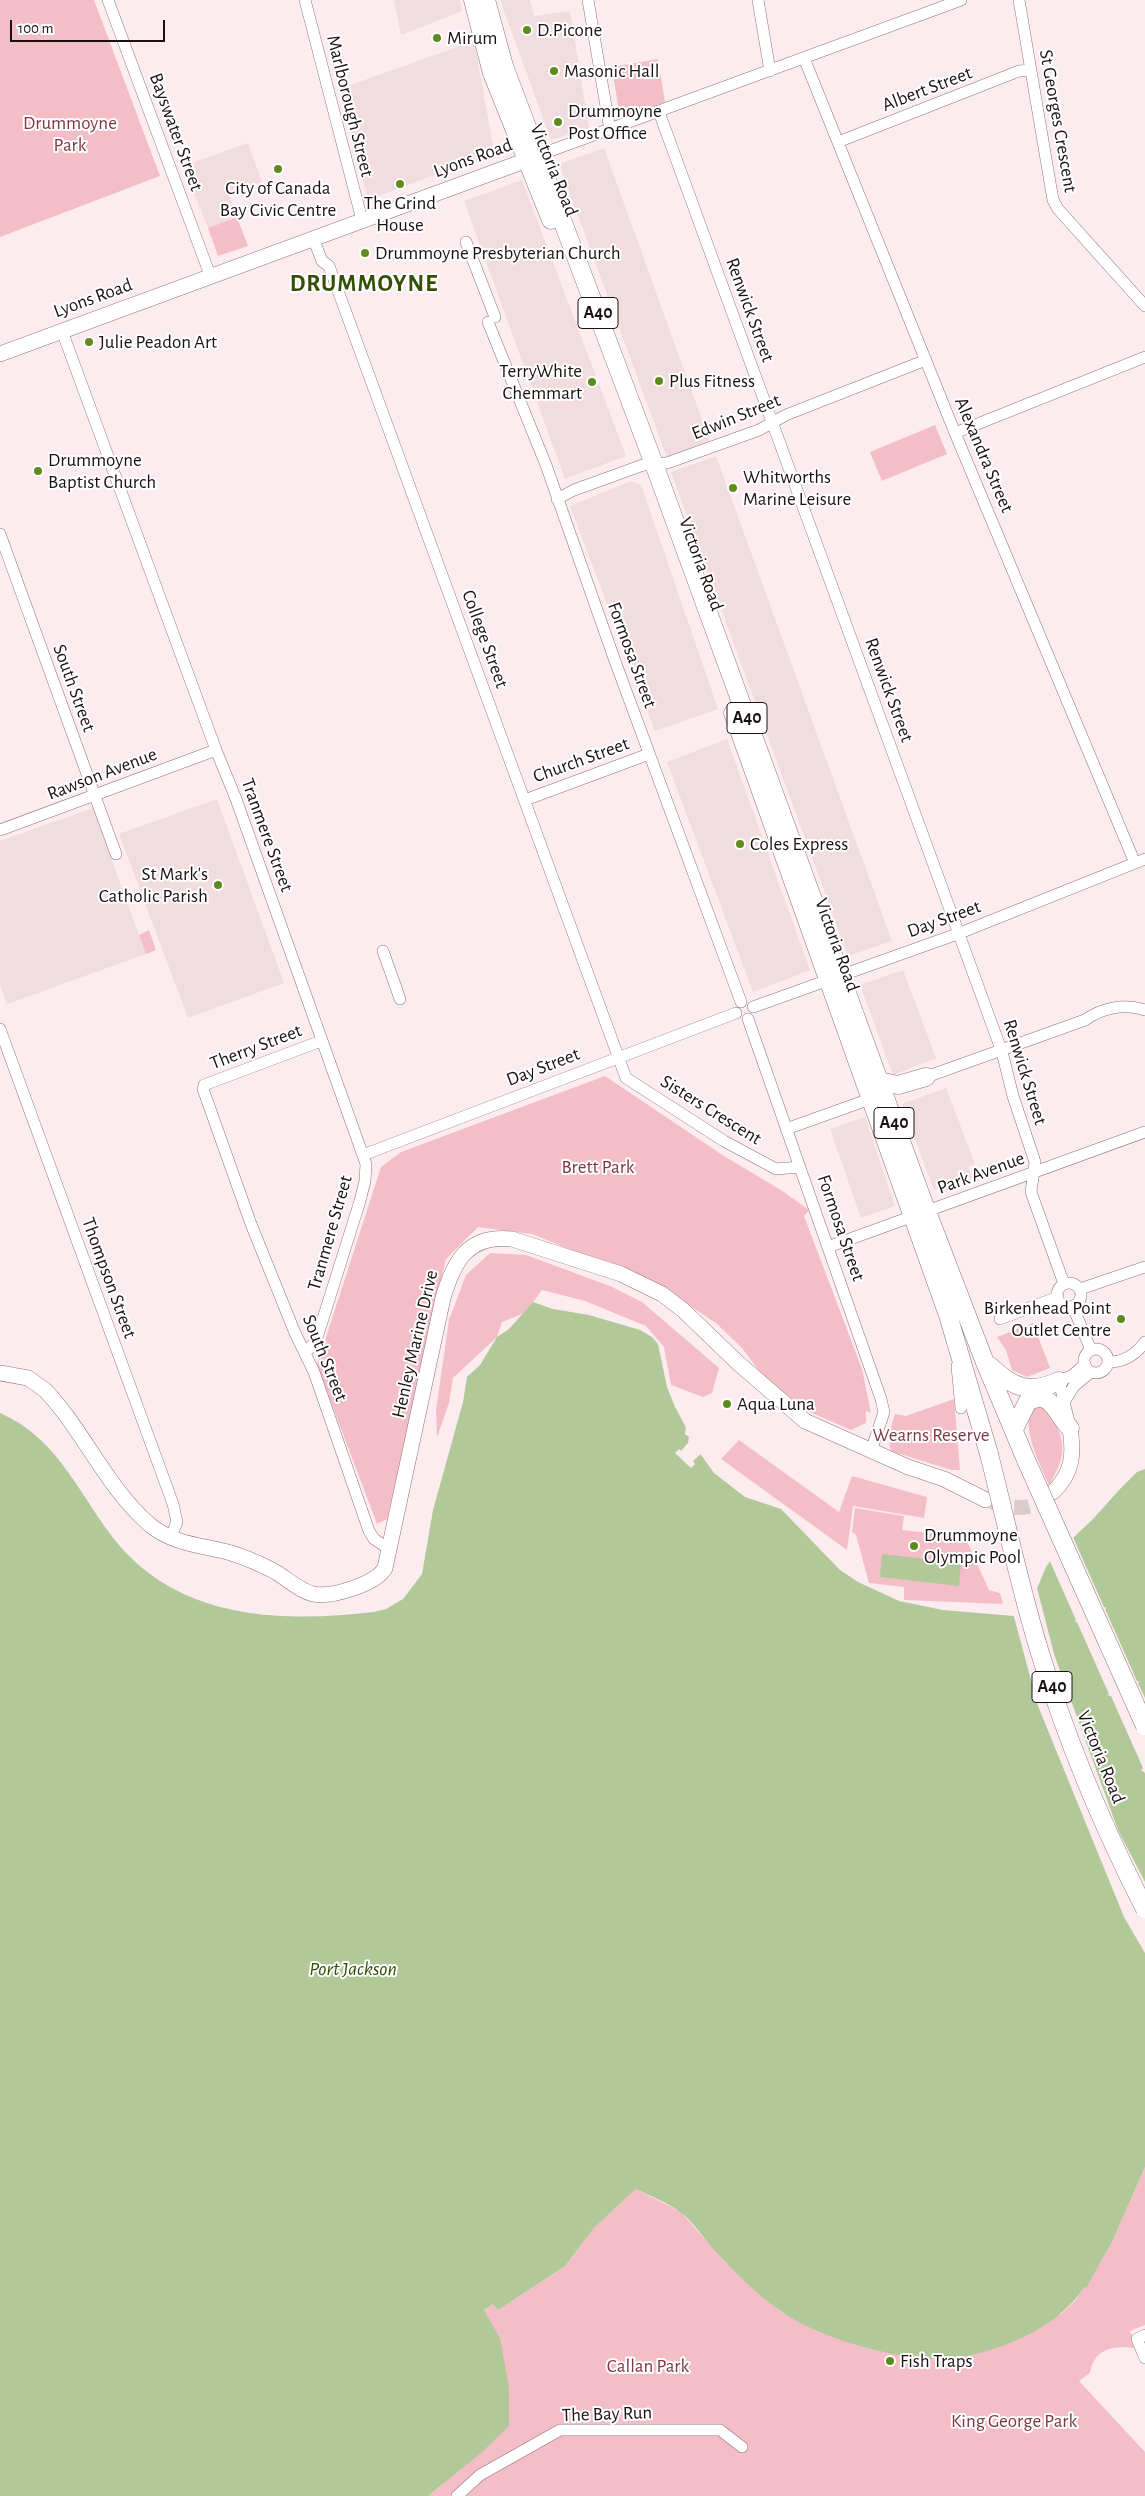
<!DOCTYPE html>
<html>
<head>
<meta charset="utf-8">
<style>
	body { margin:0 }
	#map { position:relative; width:1145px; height:2496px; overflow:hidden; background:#fdecef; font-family:"Alegreya Sans",sans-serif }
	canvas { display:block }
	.scale { position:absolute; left:10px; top:20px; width:155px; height:22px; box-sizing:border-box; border:2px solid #1b1113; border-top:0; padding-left:6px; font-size:15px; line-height:18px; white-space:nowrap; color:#1b1113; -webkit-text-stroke:4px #fff; paint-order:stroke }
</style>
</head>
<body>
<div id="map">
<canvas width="1145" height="2496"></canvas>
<div class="scale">100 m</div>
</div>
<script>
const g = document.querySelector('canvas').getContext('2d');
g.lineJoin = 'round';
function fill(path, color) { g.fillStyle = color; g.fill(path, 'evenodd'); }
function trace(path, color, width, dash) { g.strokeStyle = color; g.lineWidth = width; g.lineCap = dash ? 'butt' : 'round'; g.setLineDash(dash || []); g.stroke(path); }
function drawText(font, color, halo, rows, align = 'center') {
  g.font = font + ' "Alegreya Sans",sans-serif'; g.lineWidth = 4; g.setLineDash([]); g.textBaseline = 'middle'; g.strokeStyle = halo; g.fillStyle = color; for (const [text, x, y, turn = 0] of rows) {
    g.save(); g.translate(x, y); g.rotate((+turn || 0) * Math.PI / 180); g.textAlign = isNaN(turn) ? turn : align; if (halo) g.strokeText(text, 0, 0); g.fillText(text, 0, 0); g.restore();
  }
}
fill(new Path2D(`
	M394,0H460L462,11L401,35Z
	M500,0H530L534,16L570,11L589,128L551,140Z
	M474,41L495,156L429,177L368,200L354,148L342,88Z
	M248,143L262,182L229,194L237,217L208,228L183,166Z
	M604,148L710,442L667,458L559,164Z
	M522,180L626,456L565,479L464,201Z
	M716,456L892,941L848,956L671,472Z
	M631,481L641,485L718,709L655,731L570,506Z
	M727,739L810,970L753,992L667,762Z
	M217,799L284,983L188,1018L119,834Z
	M93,808L146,954L7,1004L0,984V841Z
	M903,970L936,1058L893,1075L860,985Z
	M946,1088L975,1164L968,1167L973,1178L934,1190L902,1104Z
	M865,1117L895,1206L861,1218L830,1129Z`), '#f1dcdf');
fill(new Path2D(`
	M0,0H94L160,176L0,237Z
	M658,59L665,102L620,118L612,67Z
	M237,217L248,246L218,256L208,228Z
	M935,425L947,454L882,481L870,452Z
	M149,930L156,950L146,954L139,935Z
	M605,1076L724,1156L781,1190L809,1210L804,1216L862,1369L871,1413L866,1411V1423L851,1430L810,1412L766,1380L742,1348L717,1324L663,1287L532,1234L478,1227L446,1259L387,1519L377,1524L317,1365L381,1167L401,1152Z
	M490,1253L526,1255L610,1286L642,1302L719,1368L712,1393L703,1397L671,1385L664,1347L646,1326L585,1301L542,1290L525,1313L502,1322L497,1337L453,1378L449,1403L437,1437L436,1410L449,1320L466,1275Z
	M1033,1323L1050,1368L1027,1377L1012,1370L1006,1350L997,1337Z
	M954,1399L960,1470H951L891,1451C887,1436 890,1430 895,1414L906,1416Z
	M1038,1404L1050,1409C1064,1442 1069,1452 1049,1485C1041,1465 1015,1419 1038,1404Z
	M739,1440L839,1512L852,1476L927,1497L924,1518L853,1506L847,1550L721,1459Z
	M855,1508L904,1516L902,1530L965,1537L989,1590L1000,1593L1003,1604L904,1600V1587L869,1583L856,1535L852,1532Z
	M1145,2167V2325L1130,2331L1137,2348C1114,2346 1095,2347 1090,2373L1079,2381L1145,2452V2496H428L442,2485L500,2338L483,2311L493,2304L498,2310L565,2266L594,2228L636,2189L681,2212L727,2264L780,2311L813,2329L832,2336L1061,2314L1075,2301L1084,2287H1086L1112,2242Z`), '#f4bec8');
fill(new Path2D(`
	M533,1302L553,1309L589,1315L640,1330L652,1337L658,1344L667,1387L675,1407L699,1452L714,1473L745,1497L781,1509L840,1570L858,1582L899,1601L943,1610L1014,1616L1030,1605L1046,1567L1054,1556L1094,1518L1119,1490L1137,1472L1145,1469V2167L1112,2242L1086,2288L1084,2287C1058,2330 986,2359 936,2359C892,2359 814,2336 779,2310C756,2293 734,2272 715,2251C704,2239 693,2221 680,2212C667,2202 650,2196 636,2189L594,2228L565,2266L498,2310L493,2304L484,2310L500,2338L509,2387V2426L482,2452L428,2496H0V1413C54,1436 76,1487 108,1531C172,1620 277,1623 374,1612L386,1609L403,1599L422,1574L433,1510L463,1402L467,1377L480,1365L497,1337L509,1329Z
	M882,1554L961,1563L959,1586L880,1577Z`), '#b1c999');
fill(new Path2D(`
	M686,1425L702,1453L693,1461L695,1464L691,1468L675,1453L679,1449L681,1451L688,1443L689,1437L685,1434Z
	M1072,1535L1104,1607L1107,1608L1105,1609L1137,1681L1140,1682L1138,1683L1145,1698V1773L1141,1770L1143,1768L1111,1696L1107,1695L1109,1694L1077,1622L1074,1621L1076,1620L1049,1559Z
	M1036,1584L1054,1654L1118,1830L1145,1882V1953L1124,1917L1038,1706L1013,1613L1020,1612L1028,1604Z`), '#fdecef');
trace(new Path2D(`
	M992,1502C1015,1511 1033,1510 1052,1493`), '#dbcbce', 15, [15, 8]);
const minor = new Path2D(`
	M108,0L210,275
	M305,0L362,220
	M588,0L610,130
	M758,0L770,71
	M1019,0L1053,200L1058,209L1145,306
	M804,58L955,433L1135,863
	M659,112L1002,1052L1013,1096L1035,1162L1031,1192L1064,1284
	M838,142L1019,71L1030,70
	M539,155L961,0
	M313,238L322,261L329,266L626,1078L724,1141L776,1169L800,1167
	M466,242L495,317
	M488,322L546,465L615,661L741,1002
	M62,331L216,750L236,799L366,1164L365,1181L360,1201L316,1341L305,1353
	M955,433L1145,357
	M557,499L574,490L632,469L643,465L667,463L759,430L786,415L926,360
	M0,534L116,854
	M525,800L649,754
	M0,830L216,750
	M383,951L400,999
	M753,1007L960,933L1145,859
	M748,1019L881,1399L884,1412L871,1451
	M0,1029L173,1504L177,1522L170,1538
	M926,1077L1085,1020C1102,1008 1124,1003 1145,1010
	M204,1085L321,1041
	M203,1089L251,1224L295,1333L314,1372L369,1531L374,1539L389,1549
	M786,1129L870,1099
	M363,1155L736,1013
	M828,1247L1145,1132
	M1057 1295a12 12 0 1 1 24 0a12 12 0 1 1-24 0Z
	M1080,1289L1145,1267
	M1073,1307L1091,1350
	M1000,1319L1058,1297
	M1084 1361a12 12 0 1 1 24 0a12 12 0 1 1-24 0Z
	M1109,1362C1124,1362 1136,1354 1145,1342
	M957,1366L961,1408
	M1064,1402L1074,1386L1091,1372
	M1069,1422L1059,1381L1073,1375L1085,1364
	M1145,2335L1137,2339L1145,2358
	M457,2496L480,2475L560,2430H720L742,2447`);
const major = new Path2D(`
	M0,354L538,156
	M0,1373L28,1378L45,1390C84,1431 106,1487 150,1525C175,1545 202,1545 231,1553C244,1557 258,1563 270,1569C285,1576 297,1590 313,1594C331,1598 376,1584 385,1568L443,1298C454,1260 469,1234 512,1239L621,1274L662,1294L683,1310L738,1363L805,1421L908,1467L944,1479L986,1500
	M1053,1492C1073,1473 1074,1454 1070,1428`);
const highway = new Path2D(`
	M473,0L492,73L551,220
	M486,0L504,66L654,464L921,1196L984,1360L1026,1460
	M733,713L948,1315L989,1454
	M879,1081L898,1085L926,1077
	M990,1366C1012,1387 1029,1395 1059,1381
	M1014,1429L1028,1401L1041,1397C1056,1403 1059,1417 1070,1428`);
trace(minor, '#8c7377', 12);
trace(major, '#8c7377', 16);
trace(highway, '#8c7377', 19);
trace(minor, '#fff', 11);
trace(major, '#fff', 15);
trace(highway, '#fff', 18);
const highwayBridge = new Path2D(`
	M989,1454C1006,1521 1020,1588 1040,1653C1067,1741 1103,1827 1145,1909
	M1026,1460L1145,1726`);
trace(highwayBridge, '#8c7377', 19, []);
trace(highwayBridge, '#fff', 18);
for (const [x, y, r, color] of [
	[527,30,5,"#5f8b1d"],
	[437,38,5,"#5f8b1d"],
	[554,71,5,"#5f8b1d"],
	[558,122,5,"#5f8b1d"],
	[278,169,5,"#5f8b1d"],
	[400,184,5,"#5f8b1d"],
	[365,253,5,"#5f8b1d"],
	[89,342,5,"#5f8b1d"],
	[659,381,5,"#5f8b1d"],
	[592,382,5,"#5f8b1d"],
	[38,471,5,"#5f8b1d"],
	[733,488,5,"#5f8b1d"],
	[740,844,5,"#5f8b1d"],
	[218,885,5,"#5f8b1d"],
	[1121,1319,5,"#5f8b1d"],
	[727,1404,5,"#5f8b1d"],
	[914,1546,5,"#5f8b1d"],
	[890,2361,5,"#5f8b1d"]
]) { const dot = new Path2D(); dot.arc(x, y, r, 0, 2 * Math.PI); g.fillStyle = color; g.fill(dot); trace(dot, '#fff', 2); }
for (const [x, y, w] of [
	[598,313,40],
	[747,718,40],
	[894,1123,40],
	[1052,1687,40]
]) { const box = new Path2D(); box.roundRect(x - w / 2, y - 15.5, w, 31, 4); g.fillStyle = '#fff'; g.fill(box); trace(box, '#1b1113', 1); }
drawText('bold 18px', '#1b1113', null, [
	["A40",598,313],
	["A40",747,718],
	["A40",894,1123],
	["A40",1052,1687]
]);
drawText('19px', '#1b1113', '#fff', [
	["D.Picone",537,30],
	["Mirum",447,38],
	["Masonic Hall",564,71],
	["Drummoyne",568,111],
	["Post Office",568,133],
	["City of Canada",278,188,"center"],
	["Bay Civic Centre",278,210,"center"],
	["The Grind",400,203,"center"],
	["House",400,225,"center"],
	["Drummoyne Presbyterian Church",375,253],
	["Julie Peadon Art",99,342],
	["TerryWhite",582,371,"right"],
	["Chemmart",582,393,"right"],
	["Plus Fitness",669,381],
	["Drummoyne",48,460],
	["Baptist Church",48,482],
	["Whitworths",743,477],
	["Marine Leisure",743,499],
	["Coles Express",750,844],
	["St Mark's",208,874,"right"],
	["Catholic Parish",208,896,"right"],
	["Birkenhead Point",1111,1308,"right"],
	["Outlet Centre",1111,1330,"right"],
	["Aqua Luna",737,1404],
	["Drummoyne",924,1535],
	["Olympic Pool",924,1557],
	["Fish Traps",900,2361]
], 'left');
drawText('19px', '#1b1113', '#fff', [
	["Albert Street",927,89,-21],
	["Marlborough Street",350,106,76],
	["St Georges Crescent",1058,121,80],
	["Bayswater Street",176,132,70],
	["Lyons Road",473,158,-20],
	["Victoria Road",554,170,68],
	["Lyons Road",93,298,-20],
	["Renwick Street",750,310,70],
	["Edwin Street",736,417,-22],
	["Alexandra Street",984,455,67],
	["Victoria Road",701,564,70],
	["College Street",485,639,70],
	["Formosa Street",632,655,70],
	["South Street",74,688,70],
	["Renwick Street",889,690,70],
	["Church Street",581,760,-20],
	["Rawson Avenue",102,774,-21],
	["Tranmere Street",267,835,70],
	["Day Street",944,919,-20],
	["Victoria Road",837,945,70],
	["Therry Street",256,1047,-21],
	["Day Street",543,1067,-21],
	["Renwick Street",1025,1072,73],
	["Sisters Crescent",711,1110,32],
	["Park Avenue",981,1173,-20],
	["Formosa Street",841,1228,71],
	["Tranmere Street",330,1233,-74],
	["Thompson Street",109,1278,70],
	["Henley Marine Drive",415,1344,-77],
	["South Street",325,1358,68],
	["Victoria Road",1101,1757,68],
	["The Bay Run",607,2414,-2]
]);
drawText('19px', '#7e3647', '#fff', [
	["Drummoyne",70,123],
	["Park",70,145],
	["Brett Park",598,1167],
	["Wearns Reserve",931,1435],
	["Callan Park",648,2366],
	["King George Park",1014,2421]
]);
drawText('italic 20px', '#304d01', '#fff', [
	["Port Jackson",353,1969]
]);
g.letterSpacing = '1px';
drawText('bold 24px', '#345008', '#fff', [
	["DRUMMOYNE",364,284]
]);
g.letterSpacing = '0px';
</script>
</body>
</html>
